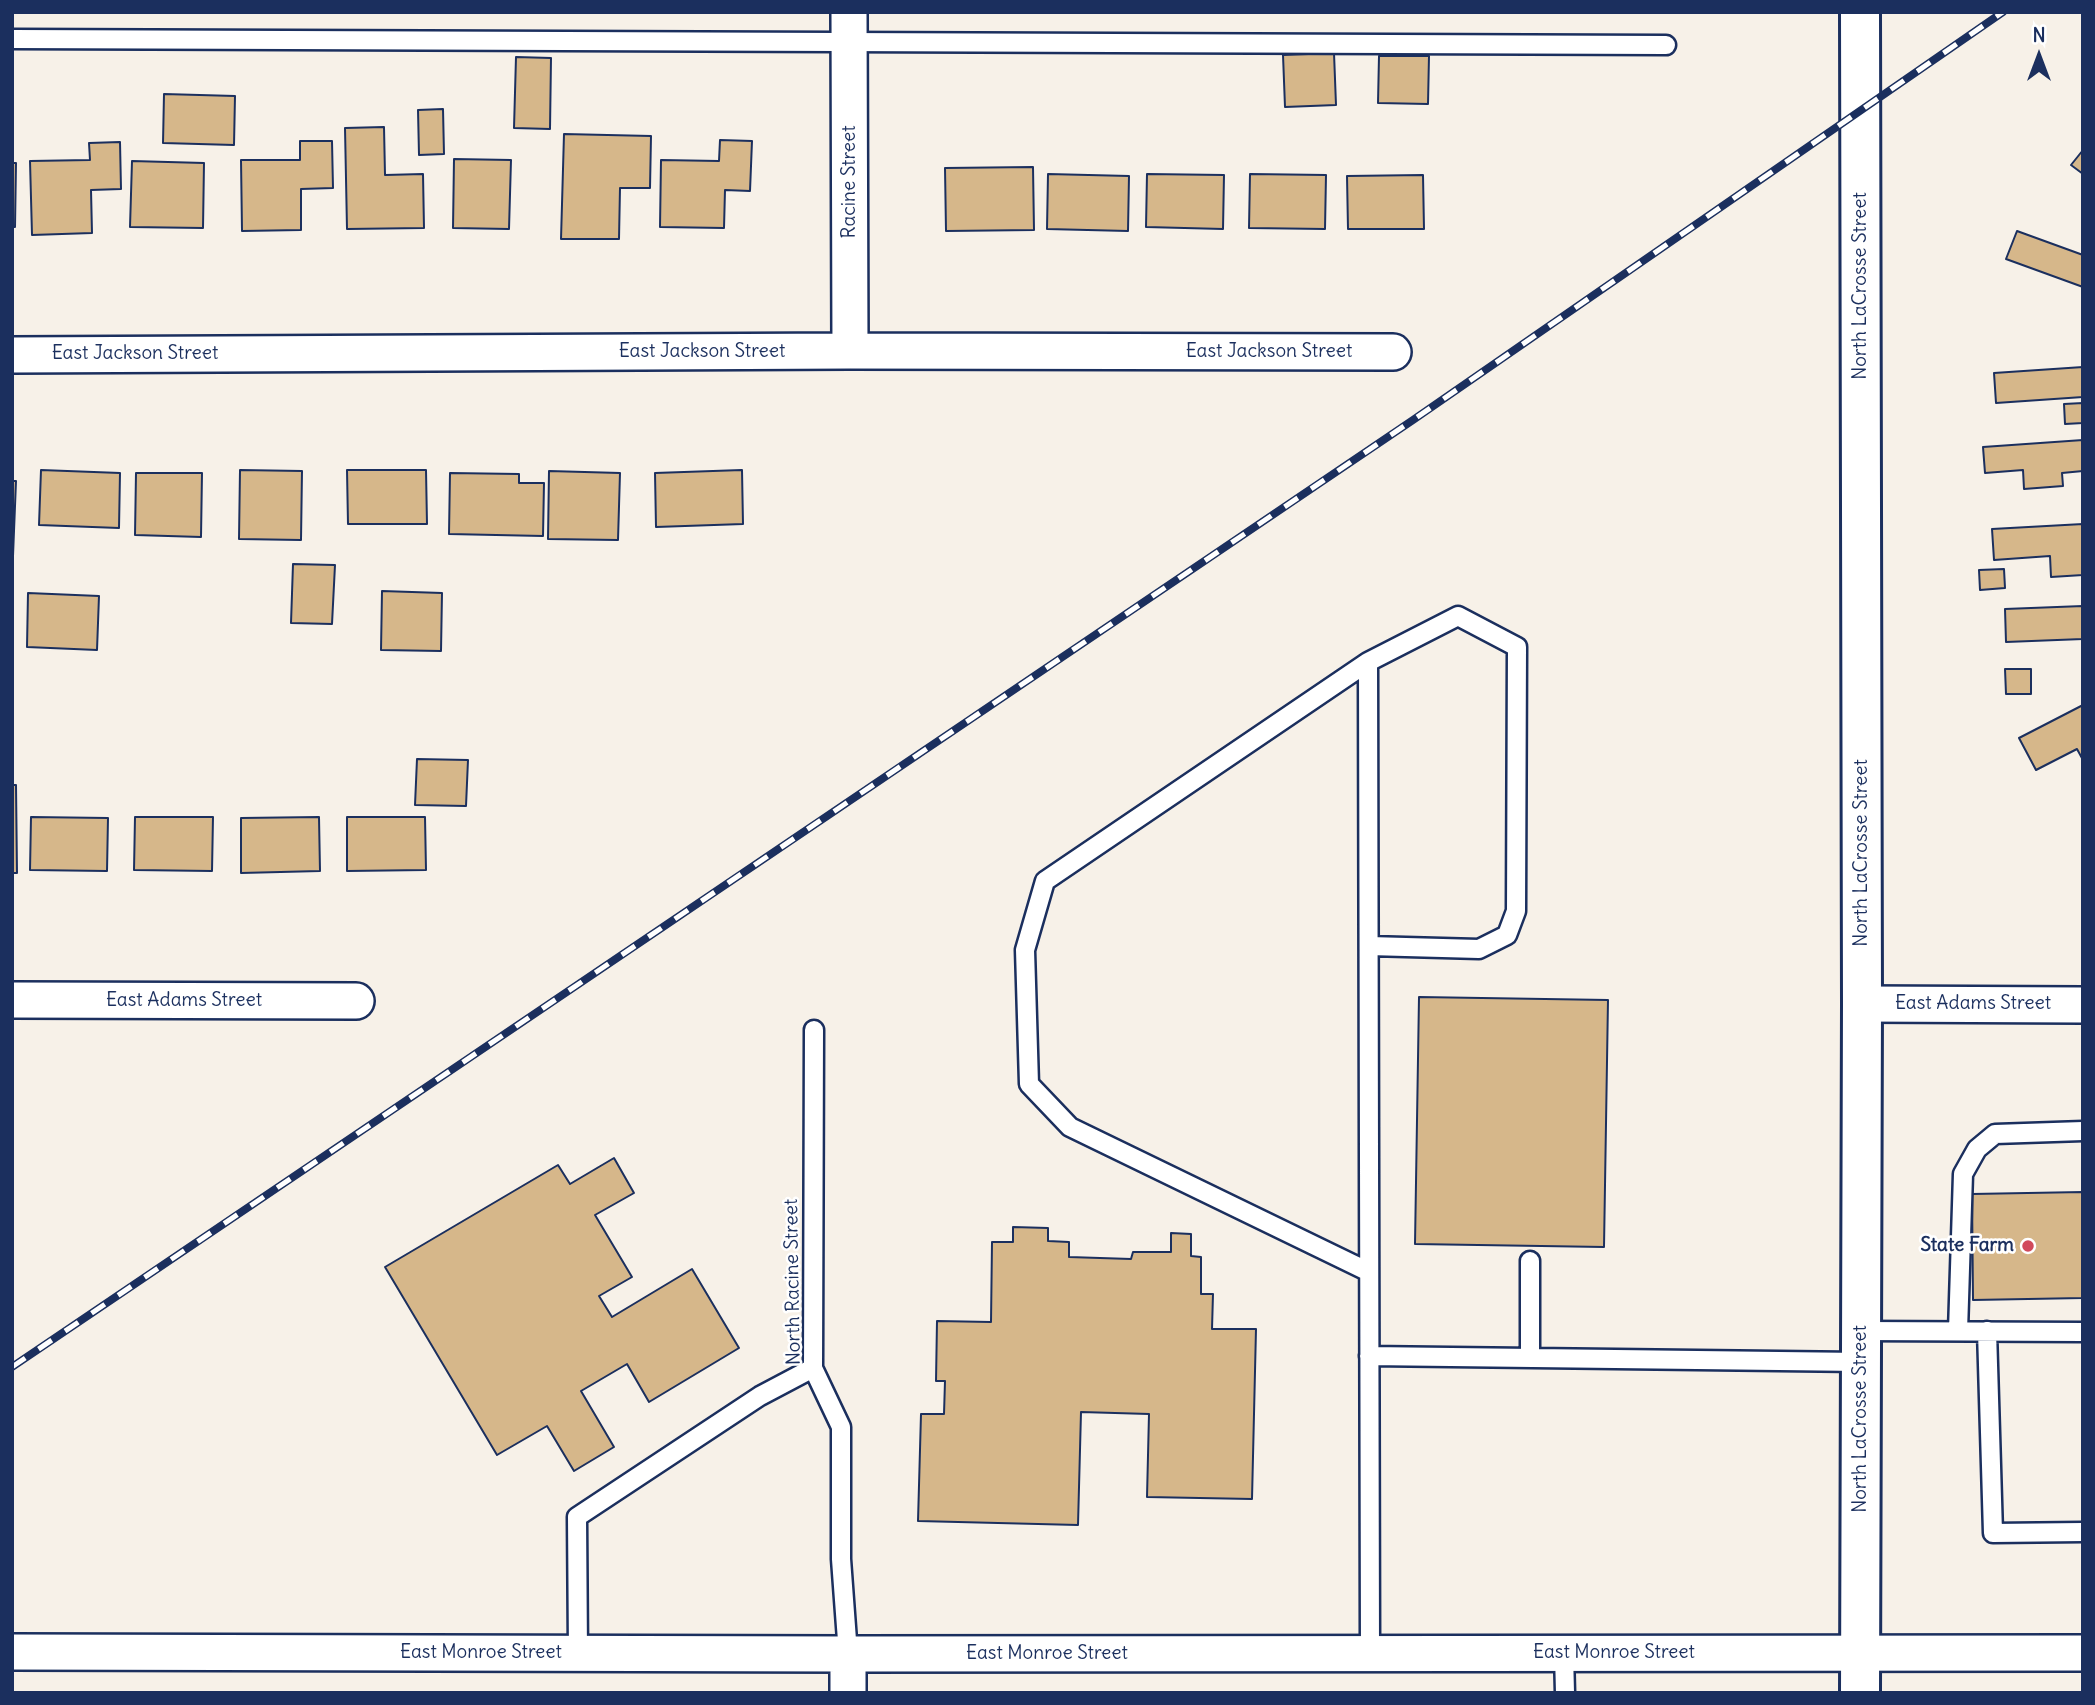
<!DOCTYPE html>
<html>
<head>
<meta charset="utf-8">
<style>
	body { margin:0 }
	#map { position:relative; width:2095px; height:1705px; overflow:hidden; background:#f7f1e8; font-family:Delius,sans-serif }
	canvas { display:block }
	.frame { position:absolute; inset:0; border:14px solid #1b2f5e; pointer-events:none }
	.north { position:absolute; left:2004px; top:21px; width:70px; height:70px; -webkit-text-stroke:5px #fff; paint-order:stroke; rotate:0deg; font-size:19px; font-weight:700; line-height:28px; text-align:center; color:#1b2f5e }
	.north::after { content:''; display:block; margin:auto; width:24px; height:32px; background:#1b2f5e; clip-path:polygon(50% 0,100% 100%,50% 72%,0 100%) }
</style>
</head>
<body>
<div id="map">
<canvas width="2095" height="1705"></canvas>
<div class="frame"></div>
<div class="north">N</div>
</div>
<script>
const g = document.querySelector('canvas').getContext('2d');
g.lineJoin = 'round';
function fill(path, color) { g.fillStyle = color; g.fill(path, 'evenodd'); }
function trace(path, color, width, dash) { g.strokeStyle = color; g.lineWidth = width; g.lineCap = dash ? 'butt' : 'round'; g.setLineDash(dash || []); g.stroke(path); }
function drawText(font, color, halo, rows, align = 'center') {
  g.font = font + ' Delius,sans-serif'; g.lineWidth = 5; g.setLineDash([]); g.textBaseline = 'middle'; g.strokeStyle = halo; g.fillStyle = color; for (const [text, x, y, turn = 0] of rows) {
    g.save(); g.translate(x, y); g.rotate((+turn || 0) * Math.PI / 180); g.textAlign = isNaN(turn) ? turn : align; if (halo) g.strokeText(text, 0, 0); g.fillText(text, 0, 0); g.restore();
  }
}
const building = new Path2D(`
	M1334,53L1336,105L1285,107L1283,55Z
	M1379,56H1429L1428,104L1378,103Z
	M516,57L551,58L550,129L514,128Z
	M164,94L235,96L234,145L163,143Z
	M443,109L444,154L419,155L418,110Z
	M384,127L385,175L423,174L424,228L347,229L345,128Z
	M564,134L651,136L650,188H620L619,239H561Z
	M720,140L752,141L750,191L725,190L724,228L660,227L661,160L719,161Z
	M300,141H332L333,188L301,189V230L242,231L241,160H300Z
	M120,142L121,189L91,190L92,233L32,235L30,161L90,160L89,143Z
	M2083,150V174L2071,165Z
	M454,159L511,160L509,229L453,228Z
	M132,161L204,163L203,228L130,227Z
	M12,163H16L15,227H12Z
	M1033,167L1034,230L946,231L945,168Z
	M1048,174L1129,176L1128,231L1047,229Z
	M1147,174L1224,175L1223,229L1146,227Z
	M1250,174L1326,175L1325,229L1249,228Z
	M1423,175L1424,229H1348L1347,176Z
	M2017,231L2083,255V287L2006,259Z
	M2083,367V397L1996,403L1994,373Z
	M2083,403V423L2065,424L2064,404Z
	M2083,440V471L2062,473L2063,486L2024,489L2023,470L1985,473L1983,447Z
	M41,470L120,473L119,528L39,525Z
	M240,470L302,471L301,540L239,539Z
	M347,470H426L427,524H348Z
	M742,470L743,524L656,527L655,473Z
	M549,471L620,473L618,540L548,539Z
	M136,473H202L201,537L135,535Z
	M450,473L519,474V483H544L543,536L449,534Z
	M12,481H16L13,556H12Z
	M2083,524V575L2051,577L2050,556L1994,560L1992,529Z
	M293,564L335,565L332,624L291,623Z
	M2004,569L2005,588L1980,590L1979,570Z
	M382,591L442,593L441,651L381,650Z
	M28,593L99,596L97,650L27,647Z
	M2083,606V639L2006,642L2005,609Z
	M2005,669H2031V694H2006Z
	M2083,705V760L2077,749L2036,770L2019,738Z
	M417,759L468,760L466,806L415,805Z
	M12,785H16L17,873H12Z
	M31,817L108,818L107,871L30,870Z
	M135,817H213L212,871L134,870Z
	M319,817L320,871L241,873V818Z
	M347,817H425L426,870L347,871Z
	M1419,997L1608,1000L1604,1247L1415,1244Z
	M614,1158L634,1193L595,1215L632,1277L599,1296L612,1317L692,1269L739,1348L649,1402L627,1364L581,1391L614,1447L574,1471L547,1426L497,1455L385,1267L558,1165L570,1184Z
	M2083,1192V1298L1973,1300L1972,1194Z
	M1013,1227L1048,1228V1241L1069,1242V1257L1131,1259L1133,1252H1171V1233L1191,1234V1256L1201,1257V1294H1213L1212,1329H1256L1252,1499L1147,1497L1149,1414L1081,1412L1078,1525L918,1521L921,1414H944L945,1381H936L937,1321L991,1322L992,1242H1013Z`);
fill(building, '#d6b78a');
trace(building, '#1b2f5e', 2);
const lane = new Path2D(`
	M12,39L1666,45
	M1368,662L1045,881L1025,950L1029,1084L1070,1127L1369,1272
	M1369,946L1479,949L1507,935L1516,911L1517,647L1458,616L1368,662L1370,1653
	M814,1030L813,1368L841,1427V1559L848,1654
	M1530,1261V1358
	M1861,1331L2083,1332
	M1958,1331L1963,1174L1977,1149L1995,1134L2083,1131
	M1987,1331L1993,1533L2083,1532
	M1369,1356L1861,1362
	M578,1653L577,1517L760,1396L813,1368
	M1564,1653L1565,1693`);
const street = new Path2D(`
	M849,12L850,351
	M12,355L850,351L1393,352
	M12,1000L356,1001
	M1862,1004L2083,1005
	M12,1652L848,1654L2083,1653
	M848,1654V1693`);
const secondary = new Path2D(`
	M1860,12L1862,1004L1860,1693`);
trace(lane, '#1b2f5e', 23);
trace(street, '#1b2f5e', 40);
trace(secondary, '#1b2f5e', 44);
trace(lane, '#fff', 18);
trace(street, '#fff', 35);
trace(secondary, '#fff', 38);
const rail = new Path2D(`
	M12,1367L1413,420L2003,12`);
trace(rail, '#1b2f5e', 8);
trace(rail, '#fff', 5, [16]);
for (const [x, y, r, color] of [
	[2028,1246,7,"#d1495b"]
]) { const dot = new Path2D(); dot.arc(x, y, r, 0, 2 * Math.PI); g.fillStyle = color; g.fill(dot); trace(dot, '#fff', 2.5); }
drawText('19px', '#1b2f5e', '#fff', [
	["Racine Street",850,182,-90],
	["North LaCrosse Street",1861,286,-90],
	["East Jackson Street",702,352],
	["East Jackson Street",1269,352],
	["East Jackson Street",135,354],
	["North LaCrosse Street",1862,853,-90],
	["East Adams Street",184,1001],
	["East Adams Street",1973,1004],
	["North Racine Street",793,1282,-91],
	["North LaCrosse Street",1861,1419,-90],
	["East Monroe Street",481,1653],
	["East Monroe Street",1614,1653],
	["East Monroe Street",1047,1654]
]);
drawText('bold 19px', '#1b2f5e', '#fff', [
	["State Farm",2014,1246]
], 'right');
</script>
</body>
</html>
